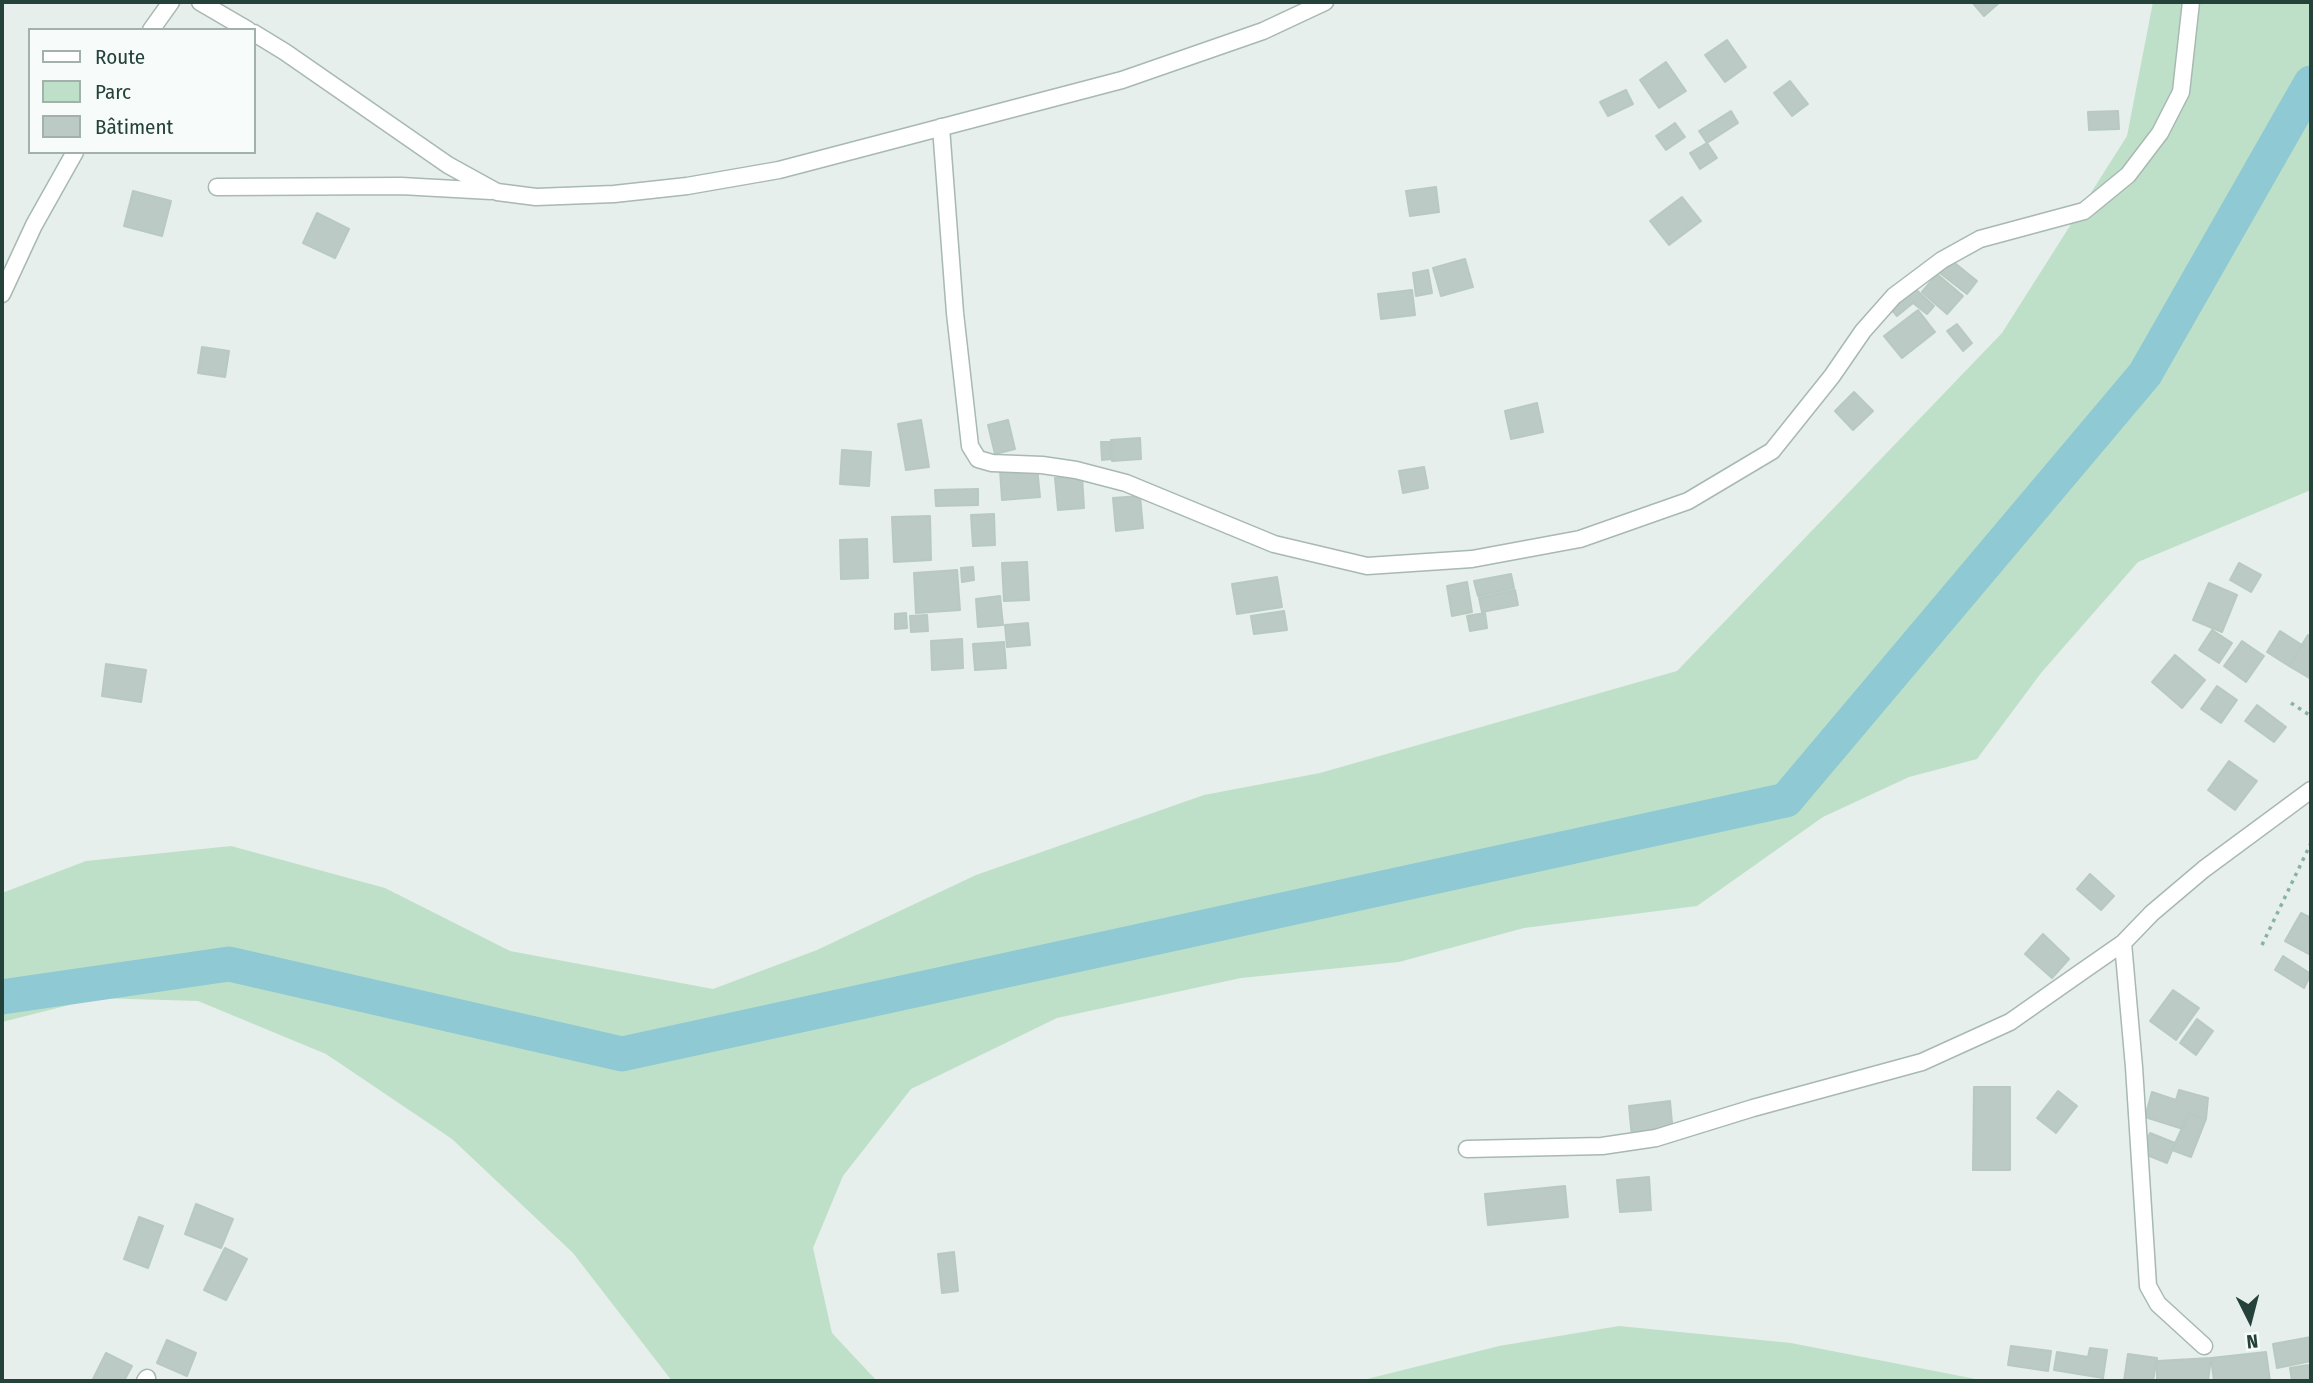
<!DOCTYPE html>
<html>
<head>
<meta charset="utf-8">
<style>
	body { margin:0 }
	#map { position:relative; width:2313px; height:1383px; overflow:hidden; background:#e6efeb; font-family:"Fira Sans Condensed",sans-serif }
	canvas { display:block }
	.frame { position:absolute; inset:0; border:4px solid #24423a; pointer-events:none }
	.legend { position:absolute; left:28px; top:28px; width:228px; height:126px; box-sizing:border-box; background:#f7fbf9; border:2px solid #a3b1ad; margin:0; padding:9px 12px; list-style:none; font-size:21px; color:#24423a }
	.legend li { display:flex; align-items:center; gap:14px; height:35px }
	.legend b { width:35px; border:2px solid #a3b1ad }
	.north { position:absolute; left:2215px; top:1285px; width:70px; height:70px; -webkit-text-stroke:5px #f7fbf9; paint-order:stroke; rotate:174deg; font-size:19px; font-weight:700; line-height:28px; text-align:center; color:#24423a }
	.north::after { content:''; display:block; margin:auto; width:24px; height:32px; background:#24423a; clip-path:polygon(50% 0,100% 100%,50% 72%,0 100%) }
</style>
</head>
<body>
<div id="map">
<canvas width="2313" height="1383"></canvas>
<div class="frame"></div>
<ul class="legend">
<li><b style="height:9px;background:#fff"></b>Route</li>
<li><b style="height:19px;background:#bfe0c8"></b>Parc</li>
<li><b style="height:19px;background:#bbcac4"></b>Bâtiment</li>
</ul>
<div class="north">N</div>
</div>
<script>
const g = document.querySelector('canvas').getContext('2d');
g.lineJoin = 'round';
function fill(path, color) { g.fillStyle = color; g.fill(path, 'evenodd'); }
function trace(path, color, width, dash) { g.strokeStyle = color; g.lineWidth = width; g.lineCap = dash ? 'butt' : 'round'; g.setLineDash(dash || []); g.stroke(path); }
fill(new Path2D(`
	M2153,2H2311V490L2138,562L2041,673L1977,759L1909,777L1823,817L1697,906L1524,928L1399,962L1241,978L1057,1018L911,1089L843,1176L813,1248L832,1333L877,1381H672L573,1253L452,1139L326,1054L198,1001L97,998L2,1022V893L86,861L231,846L385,888L510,951L713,989L817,950L976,875L1204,795L1320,773L1677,671L2002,333L2127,136Z
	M1619,1326L1791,1343L1986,1381H1359L1499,1346Z`), '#bfe0c8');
trace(new Path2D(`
	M2,997L229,964L622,1054L1786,800L2145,374L2311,83`), '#8ec9d4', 35);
const building = new Path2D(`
	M1972,2H2000L1984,16Z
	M1727,40L1746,67L1725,82L1705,55Z
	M1666,62L1686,91L1659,108L1640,80Z
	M1790,81L1808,104L1792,116L1774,93Z
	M1626,90L1633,104L1608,116L1600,102Z
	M1731,111L1738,123L1707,143L1699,131Z
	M2118,111L2119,129L2089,130L2088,112Z
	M1675,123L1685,137L1666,150L1656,136Z
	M1707,143L1717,158L1700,169L1690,153Z
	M1436,187L1439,212L1410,216L1406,191Z
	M133,191L171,201L162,236L124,226Z
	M1682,197L1701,221L1669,245L1650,221Z
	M317,213L349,229L335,258L303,243Z
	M1465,259L1473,287L1441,296L1433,268Z
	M1951,260L1977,281L1967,294L1940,273Z
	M1428,270L1432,293L1416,296L1413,273Z
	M1937,274L1963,296L1947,314L1922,292Z
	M1912,286L1934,306L1927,314L1913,303L1897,316L1889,307Z
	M1412,290L1415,315L1381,319L1378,294Z
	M1918,310L1935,332L1902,358L1884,336Z
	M1957,324L1972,343L1963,351L1947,331Z
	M202,347L229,351L225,377L198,373Z
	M1854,392L1873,411L1853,430L1835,411Z
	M1537,403L1543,432L1511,439L1505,411Z
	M921,420L929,467L906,470L898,424Z
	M1008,420L1015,449L995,454L988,425Z
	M1140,438L1141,459L1112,461L1111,440Z
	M1101,442H1110L1111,459L1102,460Z
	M842,450L871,452L869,486L840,484Z
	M1037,467L1040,497L1002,500L1000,470Z
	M1424,467L1428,488L1403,493L1399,471Z
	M1082,476L1084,508L1058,510L1055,478Z
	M978,489V505L936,506L935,490Z
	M1140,496L1143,528L1116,531L1113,498Z
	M994,514L995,545L973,546L971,515Z
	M930,516L931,560L894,562L892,517Z
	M867,539L868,578L841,579L840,540Z
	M1027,562L1029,600L1004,601L1002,563Z
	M2239,563L2261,575L2251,592L2230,580Z
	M973,567L974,580L962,582L961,568Z
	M957,570L960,610L916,613L914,573Z
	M1511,574L1514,588L1478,596L1474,581Z
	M1277,577L1282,607L1237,614L1232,584Z
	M1467,582L1472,612L1452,616L1447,586Z
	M2209,583L2237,595L2222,632L2193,620Z
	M1515,590L1518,605L1482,612L1479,598Z
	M1000,596L1003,625L978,627L976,599Z
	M1284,611L1287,630L1254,634L1251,616Z
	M906,613L907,628L895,629V614Z
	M1485,613L1487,628L1470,631L1467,616Z
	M927,615L928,631L911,632L910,616Z
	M1028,623L1030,645L1007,647L1005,625Z
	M2212,630L2232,643L2219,663L2199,650Z
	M2280,631L2302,645L2289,666L2267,652Z
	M2308,635L2311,637V679L2289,666Z
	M962,639L963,668L932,670L931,641Z
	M2242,641L2264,656L2246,682L2224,666Z
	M1004,642L1006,668L975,670L973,644Z
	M2175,655L2205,680L2182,708L2152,682Z
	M106,664L146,670L141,702L102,696Z
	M2217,686L2237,700L2221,723L2201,709Z
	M2257,705L2286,727L2274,742L2245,721Z
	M2229,761L2257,781L2235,810L2208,790Z
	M2090,874L2114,896L2101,910L2077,889Z
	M2301,913L2311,918V955L2285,941Z
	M2043,934L2069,959L2052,978L2025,954Z
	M2283,956L2311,974L2304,988L2275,970Z
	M2173,990L2199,1008L2176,1040L2150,1021Z
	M2197,1019L2213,1031L2196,1055L2180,1043Z
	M1974,1087H2010V1170H1973Z
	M2179,1090L2208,1098L2206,1119L2189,1113L2183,1129L2145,1117L2152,1092L2176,1100Z
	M2058,1091L2077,1106L2056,1133L2037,1118Z
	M1670,1101L1673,1134L1632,1138L1629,1106Z
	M2189,1113L2206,1119L2191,1157L2172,1150Z
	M2150,1133L2175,1143L2167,1163L2142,1153Z
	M1649,1177L1651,1210L1620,1212L1617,1180Z
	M1565,1186L1568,1217L1488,1225L1485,1194Z
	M196,1204L233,1219L221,1248L185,1234Z
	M139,1217L163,1226L148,1268L124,1259Z
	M225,1248L247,1259L226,1300L204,1290Z
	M954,1252L958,1291L942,1293L938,1254Z
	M2311,1337V1361L2277,1368L2273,1344Z
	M167,1340L196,1353L187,1376L157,1363Z
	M2011,1346L2051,1351L2048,1371L2008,1365Z
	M2090,1348L2107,1350L2103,1378L2054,1370L2057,1352L2088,1357Z
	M2266,1352L2270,1381H2214L2211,1358Z
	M106,1353L132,1366L124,1381H92Z
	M2128,1354L2157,1358L2153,1381H2124Z
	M2211,1358L2208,1381H2157V1361Z
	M2308,1365L2311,1381H2292L2290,1368Z`);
fill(building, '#bbcac4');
trace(building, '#b8c9c2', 2);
const street = new Path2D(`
	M200,2L248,30
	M151,30L171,2
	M254,33L285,52L448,165L497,192L536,197L614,194L687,186L779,170L1122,80L1263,31L1325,2
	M941,127L955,313L970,446L978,459L992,463L1042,465L1076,470L1126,483L1274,544L1367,566L1472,559L1580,539L1688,501L1772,451L1832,376L1863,331L1894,296L1942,260L1980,239L2084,211L2128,175L2160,133L2181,92L2191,2
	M217,187L401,186L491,191
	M2,294L34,225L75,152
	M2123,943L2134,1067L2148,1286L2158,1304L2204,1346
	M1467,1149L1602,1146L1656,1138L1753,1108L1922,1062L2010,1022L2077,975L2123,943L2152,913L2204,869L2311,790
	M145,1381L147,1378`);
trace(street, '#a8b8b2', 19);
trace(new Path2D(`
	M2291,703L2311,716
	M2262,945L2311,843`), '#86b3a5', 3.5, [3.5, 5]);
trace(street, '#fff', 16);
</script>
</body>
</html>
